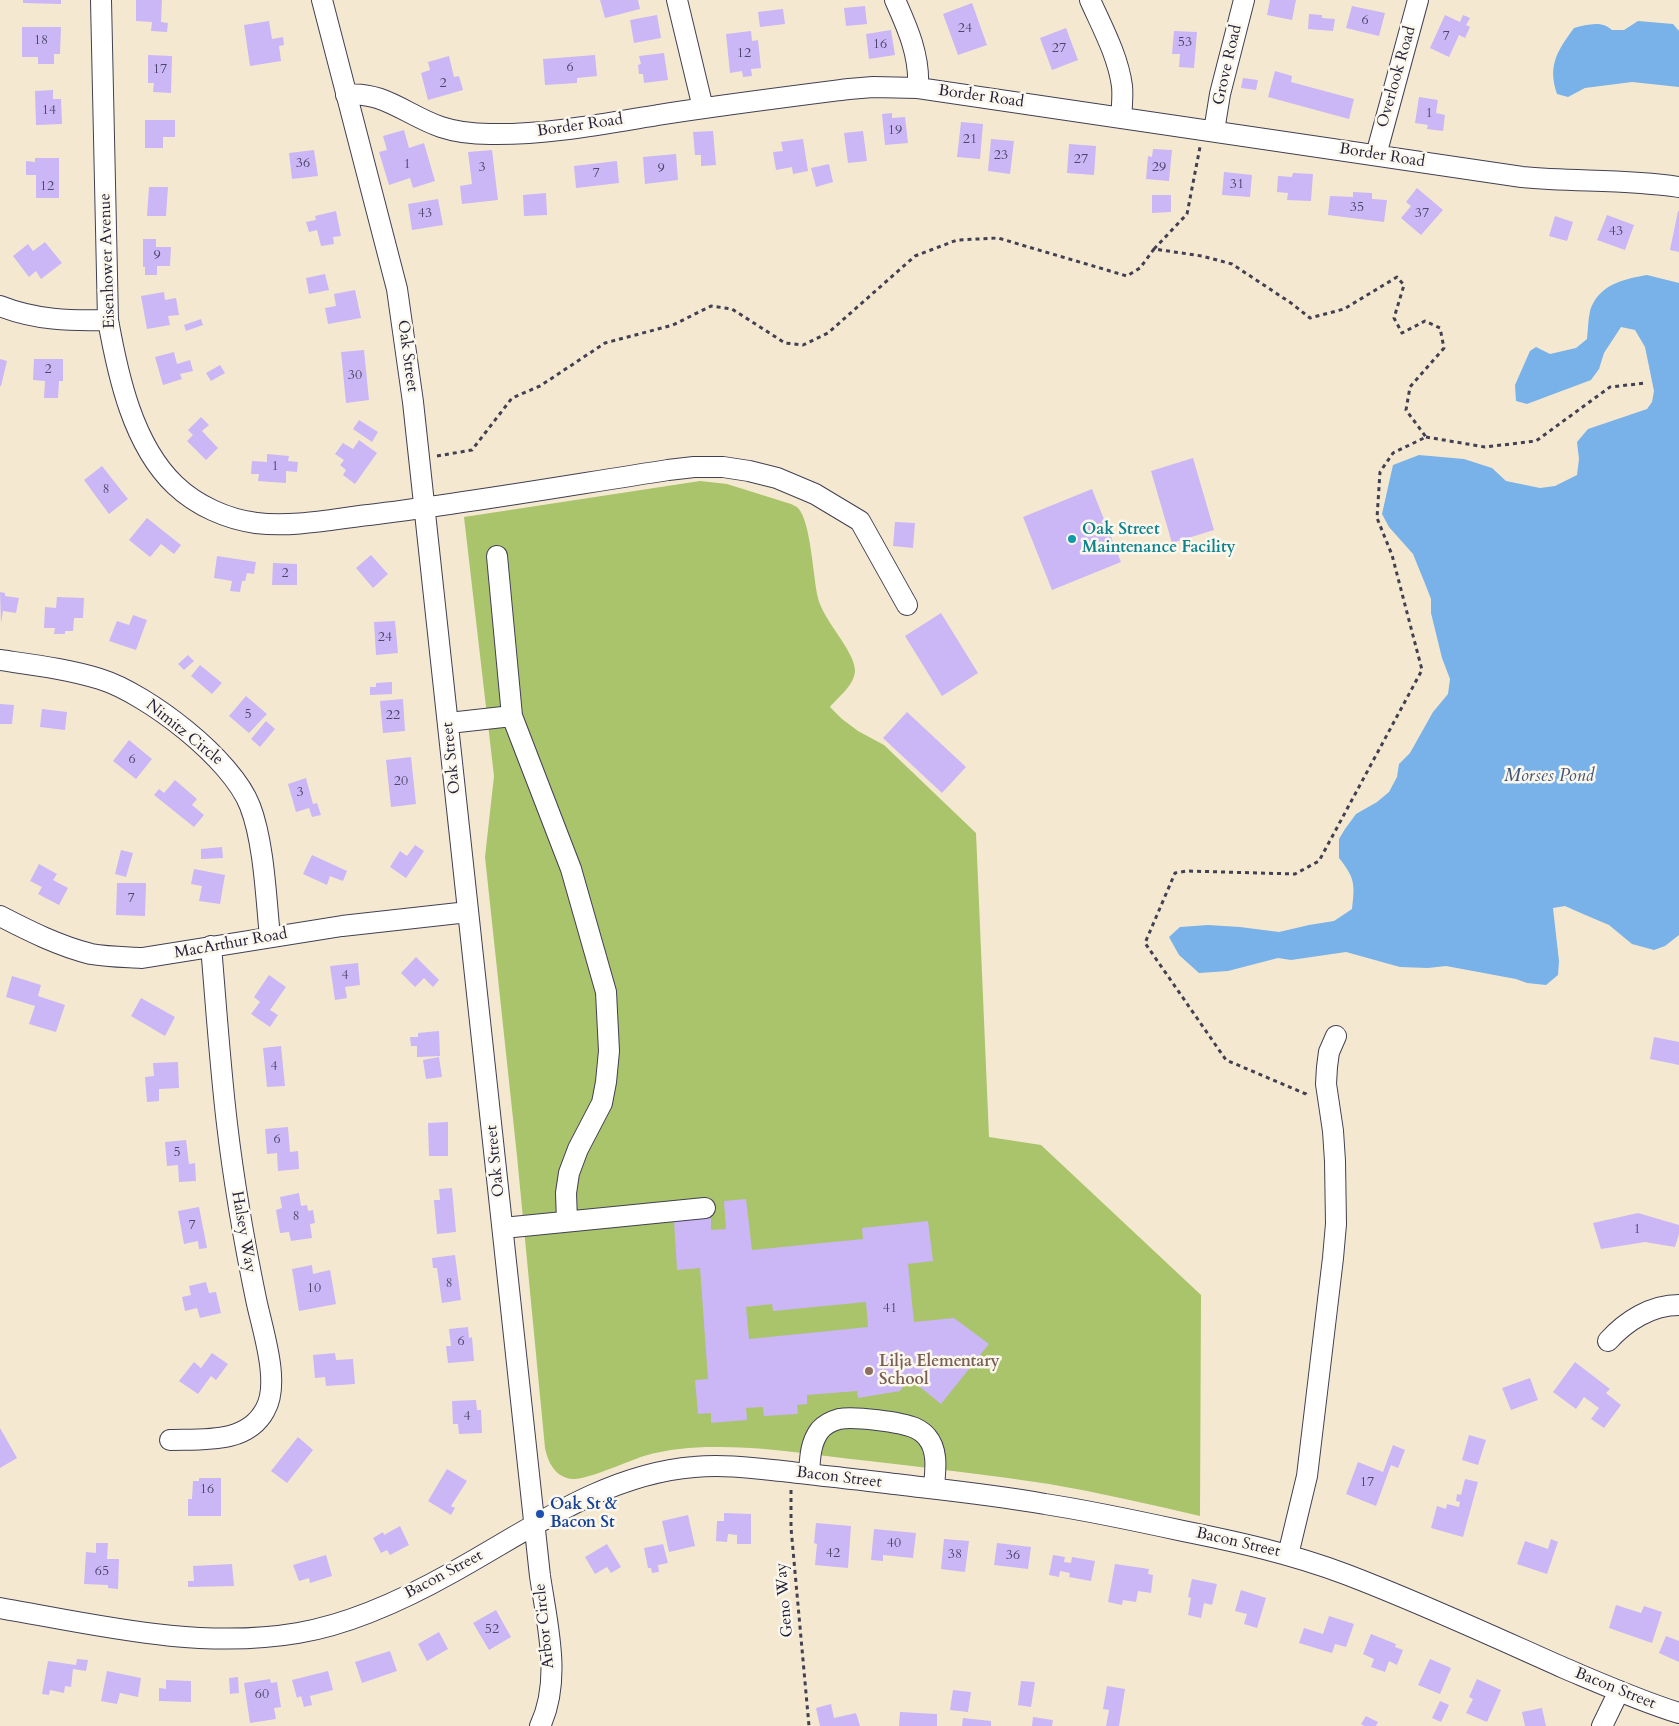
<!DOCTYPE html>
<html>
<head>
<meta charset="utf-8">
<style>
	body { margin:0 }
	canvas { display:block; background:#f5e8d1 }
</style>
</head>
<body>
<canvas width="1679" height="1726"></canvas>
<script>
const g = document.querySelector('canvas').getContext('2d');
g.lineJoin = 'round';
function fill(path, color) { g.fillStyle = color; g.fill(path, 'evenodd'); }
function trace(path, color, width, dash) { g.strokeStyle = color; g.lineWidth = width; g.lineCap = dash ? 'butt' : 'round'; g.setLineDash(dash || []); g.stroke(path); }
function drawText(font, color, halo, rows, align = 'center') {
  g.font = font + ' Cardo,serif'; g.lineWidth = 5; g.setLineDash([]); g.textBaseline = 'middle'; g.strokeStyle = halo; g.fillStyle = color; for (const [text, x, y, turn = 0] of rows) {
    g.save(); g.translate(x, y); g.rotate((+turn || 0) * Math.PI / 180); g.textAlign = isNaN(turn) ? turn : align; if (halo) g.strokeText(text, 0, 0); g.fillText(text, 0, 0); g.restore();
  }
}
fill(new Path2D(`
	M700,481L727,484L791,504C793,505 796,506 798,508C811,521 813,578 818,598C823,620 854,650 855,670C855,685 838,697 830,707L842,719L858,731L884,745L976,833L989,1137L1041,1145L1201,1295L1200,1516C1150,1504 1100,1493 1049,1484C989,1475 929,1468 869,1461C818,1456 766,1446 715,1447C691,1447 668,1449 644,1456C628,1461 587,1480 573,1479C556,1478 548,1463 545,1448L517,1156L485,857L494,776L464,517Z`), '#a9c46b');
fill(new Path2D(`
	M1638,21L1673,24L1679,31V87L1632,82L1585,88L1568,97L1557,94C1547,65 1558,50 1574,28C1587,25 1601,20 1612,30H1624Z
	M1647,275L1679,283V935L1665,946L1654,950L1632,944L1609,925L1583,914L1565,906L1553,908L1559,961L1558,975L1546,985L1527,983L1516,979L1446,966L1428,968L1400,967L1346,952L1291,960L1278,958L1228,971L1199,973L1179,955L1169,937L1180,927L1208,925L1240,927L1279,932L1309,925L1334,921L1352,909C1355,884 1355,878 1339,858V839L1345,829L1356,814L1377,802L1389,792L1397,777L1399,764L1410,753L1433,712L1448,694L1450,679L1442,658L1431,613V599L1426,586L1413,554L1389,527L1382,514L1393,465L1419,455L1464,459L1492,468L1506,481L1540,488L1555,486L1577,475L1579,459L1577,442L1588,429L1647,409L1652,402L1654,391L1645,347L1635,330L1621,327L1604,353L1599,369L1591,380L1527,404L1516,401L1515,385L1530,351L1536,347L1550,354L1576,348L1587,339C1588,330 1588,320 1590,311C1598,285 1623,279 1647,275Z`), '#79b1e9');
fill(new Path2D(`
	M23,0H61V4L23,3Z
	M136,0H162L161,22L168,23L167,32L151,31L152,22L136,21Z
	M600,0H638L640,9L605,18Z
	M1270,0H1296L1292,20L1267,15Z
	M972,3L987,45L958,55L943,14Z
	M865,6L867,24L846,26L844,8Z
	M1352,6L1385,13L1379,36L1346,28Z
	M783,9L785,24L760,27L758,12Z
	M1309,14L1322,15V18L1335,19L1333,31L1308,29Z
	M657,15L661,38L634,43L630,20Z
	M1445,15L1460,22L1463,15L1470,18L1466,25L1470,27L1465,38L1459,35L1449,57L1430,48Z
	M269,21L272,39L283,37L284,45L279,46L281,61L250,66L244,25Z
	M22,27H61L60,54H54V64H38V57H22Z
	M1066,28L1078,60L1052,70L1040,38Z
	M891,30L895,55L869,59L866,34Z
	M751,31L752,41L758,40L761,68L751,69L752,76L743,77L742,71L730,73L726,34Z
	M1174,31L1197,32L1194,68L1179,67L1180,54H1172Z
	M664,53L668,80L644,83L643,74H639L638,65L641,64L639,56Z
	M148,55L172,56L171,93L153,92L154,83H148Z
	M595,55L597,76L577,78V83L545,85L543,59Z
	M449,56L454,77L459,76L463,90L428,100L421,73L430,70L428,62Z
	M1275,71L1292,76L1291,82L1354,99L1349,119L1268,97Z
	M1243,78L1258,80L1256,90L1241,88Z
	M53,90V99H61L62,124L36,125L35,91Z
	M1419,97L1438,100L1436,113L1445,115L1443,131L1427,129L1428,125L1415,123Z
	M892,113V118L905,117L908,143L885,145L882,114Z
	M145,120H175V137H163V148H145Z
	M961,122L983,124L980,159L957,157Z
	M404,130L409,148L424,143L435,181L413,188L410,178L389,185L379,152L387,150L383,136Z
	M713,131L716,165L701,166V155H695L693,132Z
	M863,131L867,161L848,163L844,133Z
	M803,139L808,171L793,174L792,167L776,170L773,152L783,151L781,142Z
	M991,139L1014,141L1010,174L988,171Z
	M1069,144L1096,146L1094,175L1067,173Z
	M1153,149L1172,150L1169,181L1146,179L1148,156L1152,157Z
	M314,150L318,176L292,179L289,153Z
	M492,150L498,200L462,204L460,186L472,184L468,152Z
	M676,154L678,180L645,184L643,157Z
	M35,158H59V198H36V175H26V161L35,162Z
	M617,161L619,183L576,188L574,166Z
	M829,164L833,182L816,187L811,168Z
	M1224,172L1252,175L1250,197L1222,195Z
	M1293,173L1313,174L1311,201L1287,200L1288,193L1277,192L1278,176L1292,177Z
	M149,187H168L166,216H147Z
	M1417,188L1443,210L1421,235L1401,218L1411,206L1406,202Z
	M1353,192L1372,193V199L1387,200L1384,222L1328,215L1330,196L1353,197Z
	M546,193L547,215L524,216L523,195Z
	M1152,195H1171V212L1152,213Z
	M438,199L443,225L412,230L408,204Z
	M336,211L341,236L333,237L334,244L321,246L317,230L309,232L306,222L316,220L315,216Z
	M1678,211H1679V252L1670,250Z
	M1607,215L1634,225L1625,250L1597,240Z
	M1555,216L1573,222L1567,241L1549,236Z
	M143,239H156V247H171L170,266H157V275H145V267H143Z
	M45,242L62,263L41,279L36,271L29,277L13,256L28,244L33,251Z
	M325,274L329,290L309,294L306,278Z
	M355,290L361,318L328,324L325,308L336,306L334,294Z
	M164,292L165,300L176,298L179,315L168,316L170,325L147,329L141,296Z
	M201,319L203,325L186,331L184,325Z
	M364,350L369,400L346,403L341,352Z
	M174,352L177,364L190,360L193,371L180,374L182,379L163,385L155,357Z
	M0,359L7,361L1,386H0Z
	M34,359H63V381H59L58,398H44L45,381L33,380Z
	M220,365L225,373L211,381L206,373Z
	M201,417L209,425L202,431L218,448L206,460L187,441L193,435L188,430Z
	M359,420L378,432L372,442L353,429Z
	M359,440L377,453L355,484L343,475L346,470L340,465L344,460L335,454L343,443L353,449Z
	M267,454L289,456L288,461L298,462L297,472L286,471V483L258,481L259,474H251L252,461L267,462Z
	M1193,458L1214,530L1172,543L1151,471Z
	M102,466L128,499L109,514L84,480Z
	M1092,489L1121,562L1052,590L1023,517Z
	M147,518L181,545L174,554L161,544L150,557L129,540Z
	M895,522L915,523L913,548L893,546Z
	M371,555L388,574L373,588L356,568Z
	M217,556L256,562L254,574L247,573L245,581H242L240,592L230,591L232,581L214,578Z
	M273,563L297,564V585H272Z
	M0,592L5,593V596L19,598L16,613L3,611L1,623Z
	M57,597L84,598L83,618H74L73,631H65V634H54L55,628H44L45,607L56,608Z
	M941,613L978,673L942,696L905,636Z
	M133,615L147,620L136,650L109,641L117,621L129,625Z
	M395,621L398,653L376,655L374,622Z
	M188,655L194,661L184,670L178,664Z
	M200,665L222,683L212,694L191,676Z
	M392,682V694L370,695V687H376V683Z
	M246,696L267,714L249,733L229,716Z
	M403,699L405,731L383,733L380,701Z
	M0,704L14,705L12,724H0Z
	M42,709L67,712L65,730L40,727Z
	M907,712L966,767L942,793L883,738Z
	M266,721L275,729L260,747L251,739Z
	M129,740L152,759L136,779L113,761Z
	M411,757L416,804L391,807L386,760Z
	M306,778L313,804L317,803L321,815L312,817L309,808L296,812L288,784Z
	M175,780L197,799L192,805L204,815L194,827L154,795L159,789L164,793Z
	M415,845L424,851L406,878L390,867L400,851L407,856Z
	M222,847L223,858L201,859V849Z
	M121,850L133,853L126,877L115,874Z
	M312,855L347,871L343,881L330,876L327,885L303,874Z
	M39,864L57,874L53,880L68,888L59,905L38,894L42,887L30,881Z
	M194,869L225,875L220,904L199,901L202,886L191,884Z
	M117,883H146L145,916L116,915Z
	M416,957L439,980L433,987L424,978L415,987L401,973Z
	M358,963L360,985L345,987L347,998L335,1000L330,966Z
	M269,975L286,987L270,1010L278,1015L270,1027L251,1014L260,1002L254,997Z
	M12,976L41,985L38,996L65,1005L56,1032L29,1024L35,1006L6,997Z
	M141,998L175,1017L165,1036L131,1016Z
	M439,1031L440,1056L417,1057V1046H411L410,1037H418V1033Z
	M1654,1037L1679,1042V1065L1650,1059Z
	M281,1046L285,1086L267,1087L263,1048Z
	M439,1057L442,1077L426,1079L423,1060Z
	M178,1062L179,1088L159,1089V1101L147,1102L145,1077L154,1076L153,1063Z
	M448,1122V1156H429L428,1123Z
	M288,1127L290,1152L298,1151L299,1169L278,1171L277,1153L267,1154L265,1129Z
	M186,1140L189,1164L195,1163L196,1181L179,1182L178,1165L167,1166L165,1142Z
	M452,1188L456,1232L437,1234L434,1200H440L439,1189Z
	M299,1193L301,1206L307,1205L308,1211L313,1210L315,1223L310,1224L312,1238L291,1241L289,1232L280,1233L276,1210L282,1208L280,1197Z
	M746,1199L752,1250L863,1239L862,1228L928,1221L933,1261L908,1264L914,1322L954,1318L989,1344L941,1404L909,1378L900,1391L858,1398L857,1391L807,1395V1404L797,1405L798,1414L764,1416L763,1407L746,1408L747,1420L711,1423V1413L698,1414L695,1380L708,1379L700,1268L677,1270L674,1221L711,1218V1230L726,1229L724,1201ZM866,1302L868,1327L749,1339L746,1307L772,1304L773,1311Z
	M199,1207L207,1248L199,1249L198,1241L184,1244L178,1211Z
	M1638,1213L1679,1225V1234L1675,1247L1645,1242L1601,1249L1593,1223Z
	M455,1255L461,1300L442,1303L437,1268H433L432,1258Z
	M312,1265L313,1274L330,1270L336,1304L299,1311L292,1269Z
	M206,1282L209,1293L216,1292L221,1313L200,1318L197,1308L185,1311L182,1297L191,1295L189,1286Z
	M468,1327L469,1338L472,1337L474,1361L448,1363L446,1346H451L449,1329Z
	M212,1353L228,1364L216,1380L211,1376L198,1394L179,1381L194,1362L201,1368Z
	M335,1353L336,1360L353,1359L355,1384L326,1386L325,1377L315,1378L313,1355Z
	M1575,1362L1610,1389L1606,1393L1621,1405L1604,1428L1591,1419L1599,1408L1584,1397L1576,1409L1553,1392Z
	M1530,1378L1538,1400L1511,1410L1502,1388Z
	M476,1400L477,1410H481L482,1433L459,1434L458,1424H453L452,1401Z
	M0,1428L17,1458L0,1468Z
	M1469,1435L1486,1440L1478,1465L1462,1460Z
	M298,1437L313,1450L287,1483L271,1471Z
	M1393,1445L1405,1450L1398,1468L1391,1465L1376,1506L1346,1494L1358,1462L1383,1472Z
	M447,1469L467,1481L451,1506L455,1508L451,1515L428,1501Z
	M199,1478H221V1516H188V1499H192L193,1481H199Z
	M1465,1479L1478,1482L1463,1537L1431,1528L1437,1506L1446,1509L1447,1504L1459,1507L1460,1502L1456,1501L1457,1494L1461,1495Z
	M724,1513L751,1514V1544H737V1535L728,1534L727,1542L716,1541L717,1521H724Z
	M688,1515L695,1546L669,1552L662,1521Z
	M816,1523L851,1526L848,1568L815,1565L817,1544L814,1543Z
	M400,1526L409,1545L390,1555L387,1550L381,1553L373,1538L383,1532L384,1535Z
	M874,1529L916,1533L913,1558L883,1555V1561L871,1560Z
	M944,1539L969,1541L965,1572L941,1569Z
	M1551,1539L1558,1542L1547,1574L1517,1564L1525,1541L1548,1549Z
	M96,1543H108L107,1559H119L118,1589L108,1588V1585L84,1584L86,1552L96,1553Z
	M997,1543L1031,1547L1028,1569L994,1565Z
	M607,1544L621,1567L611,1573L607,1567L595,1574L585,1557Z
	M663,1544L668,1563L658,1565L659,1572L652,1573L651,1568H648L644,1548Z
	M326,1555L332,1576L310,1583L309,1578L299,1581L293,1565Z
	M1053,1555L1065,1557L1064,1562L1071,1563L1072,1557L1095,1561L1091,1581L1069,1577L1070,1573L1060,1571L1059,1577L1049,1575Z
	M232,1564L234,1586L188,1587V1581H194L193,1566Z
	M1115,1564L1149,1569L1148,1574L1153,1575L1151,1593L1138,1591L1136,1602L1123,1600L1122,1605L1108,1602Z
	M1192,1579L1217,1584L1212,1605L1204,1603L1201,1618L1188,1615L1191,1598L1188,1597Z
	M1241,1590L1266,1598L1257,1628L1244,1624L1247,1614L1235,1611Z
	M1616,1605L1641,1613L1644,1606L1662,1612L1652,1643L1609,1628Z
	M496,1610L511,1637L489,1650L473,1623Z
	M1329,1616L1354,1624L1346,1647L1335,1644L1332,1653L1299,1643L1304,1628L1323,1634Z
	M439,1632L448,1649L427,1661L418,1644Z
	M1371,1634L1396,1644L1395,1647L1403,1650L1397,1665L1389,1661L1385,1672L1371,1667L1374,1659L1363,1654Z
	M1666,1636L1679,1641V1662L1659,1653Z
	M390,1651L397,1671L362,1683L355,1662Z
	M77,1659L88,1660L86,1671L73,1669L71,1687L65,1686L64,1693L50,1690L49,1695L42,1694L48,1661L76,1665Z
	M1430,1659L1451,1668L1440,1694L1418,1685Z
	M107,1671L141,1678L138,1697L120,1693L117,1704L101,1701Z
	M328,1671L333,1690L310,1696L312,1705L304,1707L301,1696L297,1698L292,1680Z
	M238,1677L239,1693L230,1694L229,1678Z
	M270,1679L271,1683L277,1682L281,1707L274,1708L276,1719L250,1723L244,1683Z
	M1477,1679L1501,1690L1487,1722L1466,1713L1473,1699L1469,1697Z
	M166,1680L191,1681V1702L159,1701V1688L166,1689Z
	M1021,1681L1035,1682L1031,1707L1018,1705Z
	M1107,1686L1125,1689L1119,1726H1106L1109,1710L1103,1709Z
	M953,1690L971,1692L968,1712L950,1710Z
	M1440,1701L1449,1705L1441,1722L1432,1718Z
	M831,1704L834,1718L856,1713L860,1726H820L816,1708Z
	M1542,1708L1546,1726H1525L1522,1712Z
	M900,1712L937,1714V1726H899Z
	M1366,1716L1378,1722L1376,1726H1364L1361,1724Z
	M1033,1717L1053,1720L1052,1726H1032Z
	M963,1718L991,1721V1726H962Z`), '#cbb6f6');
const minor = new Path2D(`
	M101,0L108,320C118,376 133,445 175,485C197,506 227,519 256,523C295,528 338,518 377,514C474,502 571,485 668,470L694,467H723L749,471L777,478L815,494L860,521L907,605
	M322,0L397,289L413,402L540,1576C547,1624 562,1680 540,1726
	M677,0L703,108
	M895,0C908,29 920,56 918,88
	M1090,0C1102,27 1118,56 1122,86C1123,96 1122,107 1121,118
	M346,95C382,90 408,116 441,127C456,132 474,134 490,134C546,135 603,124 658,115C722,105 786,97 849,89L873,87L918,88L1522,177C1574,182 1627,179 1679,187
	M1214,131L1220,94L1244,0
	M1376,155L1418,0
	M0,306C35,320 70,321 108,320
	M497,556L512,716
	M0,660C34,665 68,669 100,679C148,694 232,759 250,806C264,842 266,898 270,937
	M449,723L512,716L571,869L606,992L609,1051L606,1082L602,1103L578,1149L569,1173L566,1193L567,1221
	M0,916C29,931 59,946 91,954C108,957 125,957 142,958L342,926L468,912
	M503,1228L705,1208
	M1608,1341C1626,1321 1651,1305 1679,1305
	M170,1440C203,1439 247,1444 265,1410C281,1383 262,1329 256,1299C244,1241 234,1183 227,1124C220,1065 216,1005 211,946
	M809,1474C810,1459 810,1443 820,1430C825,1424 832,1421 839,1419C854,1416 901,1422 915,1428C919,1430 924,1433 927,1437C939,1451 935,1472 934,1488
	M1288,1555L1307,1476L1333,1258L1336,1224L1335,1161L1333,1131L1326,1084L1327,1067L1329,1052L1336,1036
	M0,1608C97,1625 199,1650 298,1633C352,1624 405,1599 453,1572C529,1530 605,1474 694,1467C723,1464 753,1468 782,1471C814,1475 846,1478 878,1482C934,1489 989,1494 1045,1504C1091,1511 1137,1521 1183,1531C1238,1542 1292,1554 1345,1574C1419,1602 1492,1636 1564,1668C1602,1684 1640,1701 1679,1713
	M1602,1726L1619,1691`);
trace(minor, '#424052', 22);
trace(new Path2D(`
	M1154,249L1187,214L1200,147
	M1426,437L1485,447L1536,441L1610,387L1646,383
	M437,456L472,450L512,398L540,386L605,343L673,325L711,306L732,309L785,343L803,345L828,333L915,256L957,240L998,238L1127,276L1140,268L1154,249L1202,256L1232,264L1291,303L1310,318L1344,309L1397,277L1404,285L1394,318L1402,333L1425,321L1440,328L1444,348L1410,387L1406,410L1426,437L1393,453L1380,472L1377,518L1392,555L1422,670L1319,861L1295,874L1187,871L1175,873L1145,943L1226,1060L1306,1094L1308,1097
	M791,1490V1528L809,1726`), '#424052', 3, [4, 4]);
trace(minor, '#fff', 20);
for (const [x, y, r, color] of [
	[1072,539,5,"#0f9aa8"],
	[869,1371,5,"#8d6e63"],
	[540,1514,5,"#1a4fb4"]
]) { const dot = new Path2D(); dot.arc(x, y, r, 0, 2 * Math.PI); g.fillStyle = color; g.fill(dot); trace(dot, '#fbf7ec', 2); }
drawText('14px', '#4c476a', null, [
	["6",1365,21],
	["24",965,29],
	["7",1446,37],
	["18",41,41],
	["53",1185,43],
	["16",880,45],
	["27",1059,49],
	["12",744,54],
	["6",570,68],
	["17",160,70],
	["2",443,84],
	["14",49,111],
	["1",1429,114],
	["19",895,131],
	["21",970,140],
	["23",1001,156],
	["27",1081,160],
	["36",303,164],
	["1",407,165],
	["3",482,168],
	["29",1159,168],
	["9",661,169],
	["7",596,174],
	["31",1237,185],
	["12",47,187],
	["35",1357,208],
	["43",425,214],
	["37",1422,214],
	["43",1616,232],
	["9",157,256],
	["2",48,370],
	["30",355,376],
	["1",275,467],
	["8",106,490],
	["2",285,574],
	["24",385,638],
	["5",248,715],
	["22",393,716],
	["6",132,760],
	["20",401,782],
	["3",300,793],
	["7",131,899],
	["4",345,976],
	["4",274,1067],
	["6",277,1140],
	["5",177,1153],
	["8",296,1217],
	["7",192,1226],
	["1",1637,1230],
	["8",449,1284],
	["10",314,1289],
	["41",890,1309],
	["6",461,1342],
	["4",467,1417],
	["17",1367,1483],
	["16",207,1490],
	["40",894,1544],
	["42",833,1554],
	["38",955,1555],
	["36",1013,1556],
	["65",102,1572],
	["52",492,1630],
	["60",262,1695]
]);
drawText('16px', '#22223b', '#fbf7ec', [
	["Grove Road",1228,65,-77],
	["Overlook Road",1397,77,-74],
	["Border Road",981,97,8],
	["Border Road",580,126,-8],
	["Border Road",1382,156,9],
	["Eisenhower Avenue",108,261,-92],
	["Oak Street",407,356,82],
	["Nimitz Circle",184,733,39],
	["Oak Street",452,758,-96],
	["MacArthur Road",231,944,-10],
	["Oak Street",496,1161,-96],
	["Halsey Way",243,1232,80],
	["Bacon Street",839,1478,7],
	["Bacon Street",1238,1543,13],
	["Bacon Street",444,1575,-28],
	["Geno Way",785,1600,-95],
	["Arbor Circle",545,1626,-96],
	["Bacon Street",1615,1689,22]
]);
drawText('bold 16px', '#0d838f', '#fbf7ec', [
	["Oak Street",1082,530],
	["Maintenance Facility",1082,548]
], 'left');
drawText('bold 16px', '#785e54', '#fbf7ec', [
	["Lilja Elementary",879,1362],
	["School",879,1380]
], 'left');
drawText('bold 16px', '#164399', '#fbf7ec', [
	["Oak St &",550,1505],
	["Bacon St",550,1523]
], 'left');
drawText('italic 18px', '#405478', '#fbf7ec', [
	["Morses Pond",1549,777]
]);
</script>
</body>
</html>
